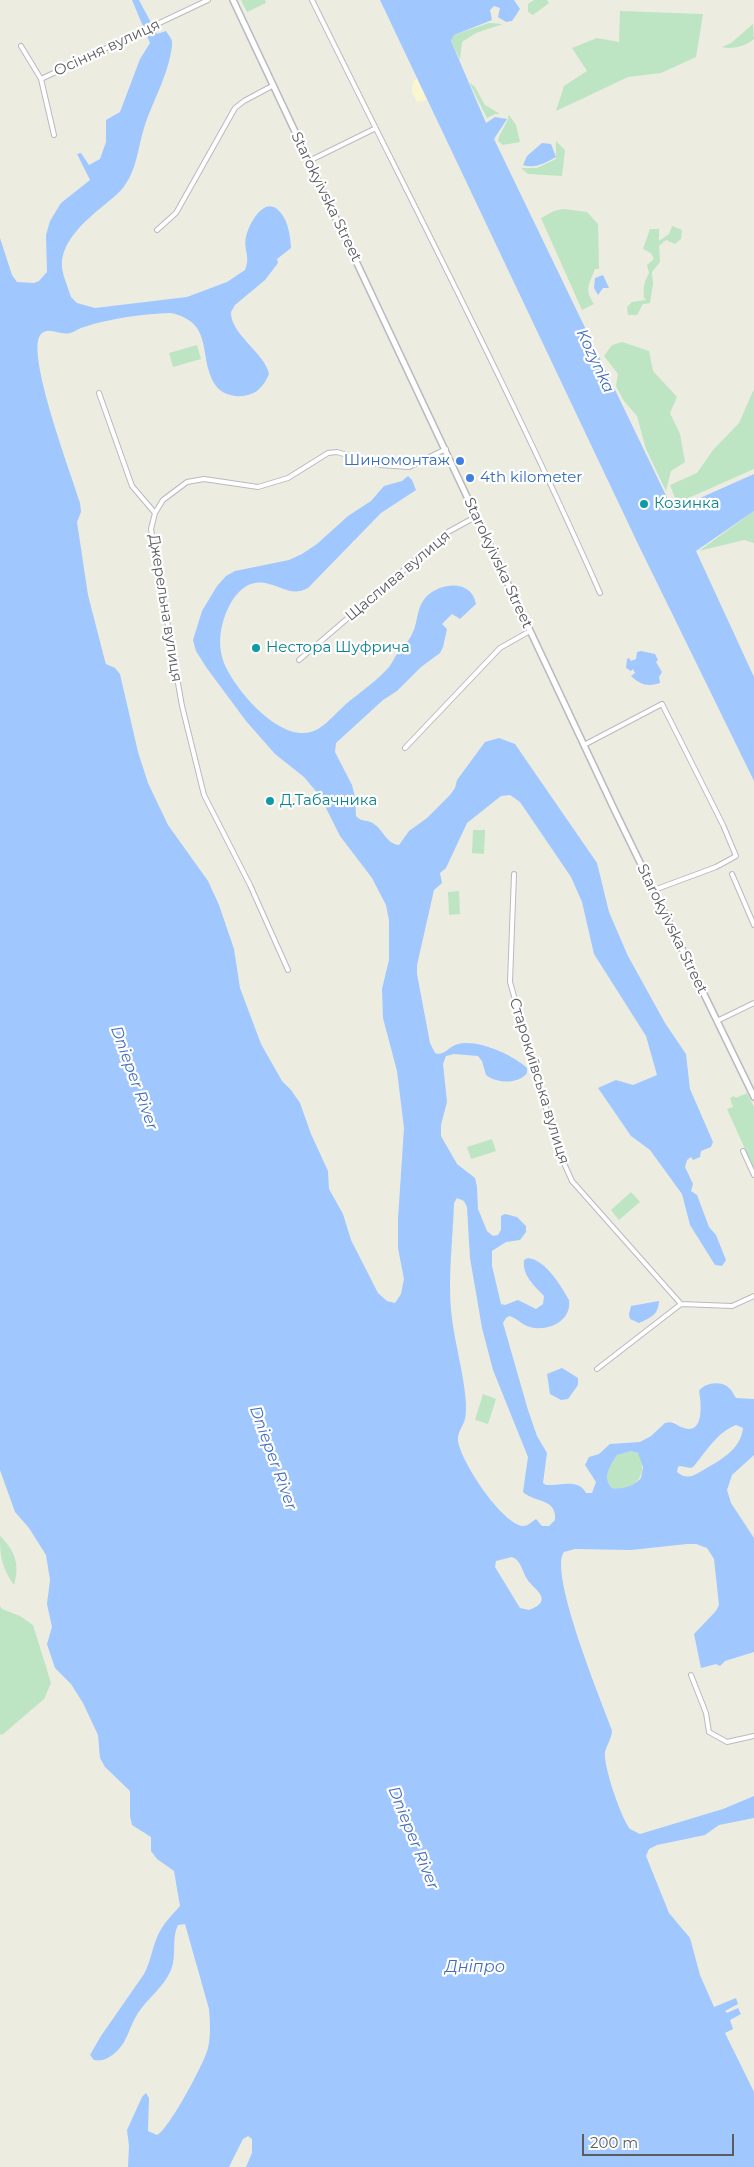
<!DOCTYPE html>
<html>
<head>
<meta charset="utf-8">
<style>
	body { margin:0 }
	#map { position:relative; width:754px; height:2167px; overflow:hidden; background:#edece1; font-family:Montserrat,sans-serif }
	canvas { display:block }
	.scale { position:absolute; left:582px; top:2134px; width:152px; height:22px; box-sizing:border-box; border:2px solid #5a5c62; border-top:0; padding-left:6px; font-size:15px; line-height:18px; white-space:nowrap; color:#5a5c62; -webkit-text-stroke:4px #fff; paint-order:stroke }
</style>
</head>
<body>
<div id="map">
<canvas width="754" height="2167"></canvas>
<div class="scale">200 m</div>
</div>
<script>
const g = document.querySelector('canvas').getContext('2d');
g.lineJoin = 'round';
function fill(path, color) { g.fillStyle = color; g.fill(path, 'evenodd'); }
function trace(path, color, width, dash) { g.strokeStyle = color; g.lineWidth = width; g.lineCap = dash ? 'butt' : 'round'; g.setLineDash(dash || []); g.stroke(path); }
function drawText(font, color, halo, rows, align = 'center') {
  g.font = font + ' Montserrat,sans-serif'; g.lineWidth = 4.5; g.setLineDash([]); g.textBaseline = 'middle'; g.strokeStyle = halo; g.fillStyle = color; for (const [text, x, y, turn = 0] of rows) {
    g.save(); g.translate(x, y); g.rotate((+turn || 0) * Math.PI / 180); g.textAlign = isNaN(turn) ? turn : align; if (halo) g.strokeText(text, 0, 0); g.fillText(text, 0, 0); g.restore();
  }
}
fill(new Path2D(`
	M241,0H265L266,3L247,12Z
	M534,0H547L549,3L533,15L528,12V4Z
	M620,11L703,14L696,57L661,73L628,77L556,111L564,86L587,71L572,48L597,38L619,42Z
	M489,23L503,24L476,33L462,42L460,60L451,41L454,35Z
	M753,24L754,39C746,46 732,50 722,47L731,43Z
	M469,82L475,87L485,105L500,114H495L487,118Z
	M509,115L516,125L520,142L503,145L498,141C499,133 507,125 509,115Z
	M556,141L565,150L562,176L528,174L521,168H537L556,159Z
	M563,209L587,212L598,224L599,269H595C589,285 584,289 594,304L582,310L541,218L554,211Z
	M672,226L682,230L681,239L675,244L666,240L659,246L660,262L652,272L653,284L650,303L643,304L637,315H628L627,307L632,302L646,300L644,298C643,288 644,282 649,273L647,265L654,259L651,253L643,249L650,229H659V241L669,234Z
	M622,342L649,351L653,371L677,397L670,413L680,434L685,462L671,471L666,491L646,449L637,416L624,401L616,386L618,374L604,356L612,345Z
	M197,345L201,359L173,367L169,353Z
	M754,389V469L677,503L670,485L697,473L713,450L739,423Z
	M754,511V543L744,540L699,551Z
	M473,830H485L484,854L472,853Z
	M459,891L460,914L449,915L448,892Z
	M747,1093L754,1107V1169L727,1109L733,1107L730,1098L734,1096L736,1098Z
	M492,1139L496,1151L471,1159L467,1147Z
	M631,1192L640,1202L619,1220L611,1210Z
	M483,1394L496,1399L488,1424L475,1420Z
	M631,1451L638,1453C650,1473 634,1494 612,1488C602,1477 610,1466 617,1455Z
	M0,1536C15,1551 20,1564 14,1585C2,1567 0,1558 0,1536Z
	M0,1606L2,1609L20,1616L33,1625L51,1683L44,1699L2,1735L0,1734Z`), '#bde4c3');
fill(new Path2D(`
	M417,78L427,100L417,102L412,92L413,82Z`), '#faf6cf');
fill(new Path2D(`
	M132,0H139L157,34L166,31C169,36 173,39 172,45C169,74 153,100 144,128C138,147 137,168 125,185C120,193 110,200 103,206C86,220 60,242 62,267C63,277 68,287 71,297L77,303L95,308L187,297L227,282L245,270C251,256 243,250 246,237C249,224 263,198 277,209C288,218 290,234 291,248L277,259L278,263L265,280L235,305L231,312C230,334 265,353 269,374C267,379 263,386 258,390C246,400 222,398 214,383C198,354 214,323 171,313C143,314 111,318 84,327C79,328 75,332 70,333C60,336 49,326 41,334C24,351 73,478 80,503L81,512L77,522L88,595L105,661L106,664L115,668L120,674L138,752L148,783L168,825L208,881L219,905L234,949L240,988L261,1044L282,1081L291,1090L300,1103L311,1134L328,1171L329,1189L343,1214L351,1240L378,1293L387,1301L395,1303L401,1294L404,1279L398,1248V1219L404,1128L397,1071L383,1018L382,989L389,960V920L386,905L372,878L340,836L320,796L304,777L275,754L246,721L206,667L196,651L193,640L202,611L217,586L226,576L235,571L289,560L302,554L317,544L348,516L371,501L384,486L402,481L408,476L412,480L416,490L381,513L308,588C293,596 284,588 269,584C244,576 229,601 223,622C219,635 219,650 224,663C235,690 284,749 318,729C328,723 337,712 346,704C360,692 377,681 389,667C393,662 395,656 399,651C403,646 408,642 411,636C419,623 415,607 428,595C443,582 472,580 476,604L460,619L452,614L442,624L447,629L443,647L440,653L421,667L397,691L383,700L336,743L335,752L352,785L355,797L356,816C362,823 368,819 374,824C383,830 387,844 399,845L409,831L427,818L450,795L455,788L457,780L485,742L499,738L515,744L597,863L609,912L628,956L665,1023L686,1054L690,1089L713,1142L711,1147L701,1151L700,1157L693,1160L691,1157L687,1160L685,1167L693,1184L691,1191L697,1195L709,1227L716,1235L726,1260L722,1266L715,1265L690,1225L682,1194L650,1150L631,1136L598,1088L616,1080L633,1085L657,1075L646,1036L594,954L582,902L571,877L520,802L510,795L501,796L467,823L446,868L440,873L442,883L434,890L417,965V974L430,1043L435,1053C444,1057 449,1046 458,1044C478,1039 513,1055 527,1068V1073C519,1084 497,1084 486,1075L482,1061L478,1056L454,1054L446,1056L443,1064L447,1102L441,1125V1136L457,1164L475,1178L477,1187L478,1209L487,1231L493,1236L498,1235L501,1230V1216L505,1214L517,1217L526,1226V1232L520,1240L506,1242L492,1251V1266L501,1304L505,1305L518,1300L536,1309L543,1304L544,1296C535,1286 522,1276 524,1260L528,1258C546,1260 561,1286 569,1300C572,1321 548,1332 530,1327C522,1325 517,1318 509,1316L506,1318L503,1323L528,1410L537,1436L547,1453L543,1483L546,1485C559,1486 579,1478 586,1493H592L596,1482L585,1465L589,1457L599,1454L610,1444L640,1442L651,1436L665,1423C674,1420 676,1426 684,1428C705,1435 701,1401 699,1391C704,1383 721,1380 729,1388C732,1390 733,1394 736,1398L754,1399V1455L732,1475L727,1490L731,1503L754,1538V1652L725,1661L720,1666L716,1664L701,1668L694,1634L716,1611L719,1605L714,1559L707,1548L696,1544H687L631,1550L575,1549L564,1552C548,1572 602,1703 612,1730C612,1738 607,1744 605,1752C603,1765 621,1818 630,1829L640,1834L723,1809L754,1796V1818L719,1825L705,1835L657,1845L649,1849L646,1856L669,1913L690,1938L700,1975L714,2007L736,1998L738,2004L725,2011L727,2013L738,2008L741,2014L730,2020L733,2029L725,2033L754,2092V2167H246L252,2153V2139L248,2136L243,2139L229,2167H128L129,2146L127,2130L142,2097L146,2093L149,2098L148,2131L157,2135C168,2131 205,2062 208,2048C211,2035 210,2022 209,2009L185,1924L178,1925C171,1939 177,1955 171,1970C164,1987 148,1998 138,2013C130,2025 128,2040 118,2050C111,2057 103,2062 94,2060L90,2055L101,2036L144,1974C151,1961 152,1948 158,1935C163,1924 172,1915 180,1906L174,1871L157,1859L151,1851V1837L132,1825L130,1816V1791L105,1767L100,1758L98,1735L83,1703L71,1684L55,1668L47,1644L52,1627L47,1604L50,1580L46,1555L29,1528L15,1512L0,1470V238L12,275L17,282L34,283L39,281L47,272L46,235L50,221L61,203L90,180L77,154L81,153L89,165L100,159L106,142V120L120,112L140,59L150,43ZM457,1198L464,1201L467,1207L470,1258L482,1328L493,1370L528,1457L523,1492C535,1503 557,1498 555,1520L549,1526H542L536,1519C532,1521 529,1526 523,1526C502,1524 461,1462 458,1441C457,1432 463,1427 465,1419C466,1415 466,1409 466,1404C464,1372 454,1342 451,1310C448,1274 453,1238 454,1203ZM736,1425L743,1428C741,1449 721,1460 705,1469C695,1475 687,1481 677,1472L678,1467L680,1466L691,1468L693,1467C706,1452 717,1432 736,1425ZM631,1451L638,1453L643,1467L641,1478C634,1486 622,1490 612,1488C602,1477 610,1466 617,1455ZM512,1557C521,1560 522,1571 527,1579C533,1589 556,1600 529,1610L520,1608L495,1567L496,1561Z
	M380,0H514L520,9L512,21L506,22L498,17L500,8L494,6L490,10L492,20L454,35L451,41L486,123L495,117L507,119L494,139L673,510L754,474V511L696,551L754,677V781L639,546Z
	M542,143L551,144L556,157C545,163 535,169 523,165L527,156Z
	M603,275L609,288H603L598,295L594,288L595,278Z
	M641,651L655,654L658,660L656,662L662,672L659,677L660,683C647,687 641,685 631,676L635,673L633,669L631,671L626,668L627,659L629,658L631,661L636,659L637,652Z
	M659,1301C658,1315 652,1317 639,1323L630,1319L629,1314L631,1306Z
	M562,1368L578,1378V1385L568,1399L561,1400L550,1394L547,1374Z`), '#a0c7fe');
const minor = new Path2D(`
	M312,0C409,197 511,392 600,593
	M21,46L41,79L208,0
	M41,79L54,135
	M309,161L374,129
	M157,230L176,213L235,108L244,101L272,86
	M99,393L132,486L155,513
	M299,660L448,532L477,516
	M584,745L662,704L723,825L736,856L716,867L654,890
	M405,748L500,648L530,631
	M514,874L510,982L558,1150L572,1181L681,1304
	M732,874L754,925
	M288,970L250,885L204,795L182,706L151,529L155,513L163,500L187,482L204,479L258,487L288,478L328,453L337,452L380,465L409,467L446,449
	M717,1021L754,1003
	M743,1151L754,1175
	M597,1369L681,1304L732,1306L754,1296
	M691,1675L706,1713L709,1732L727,1742L754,1736`);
const tertiary = new Path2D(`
	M233,0L615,811L754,1097`);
trace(minor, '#b9bac0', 6);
trace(tertiary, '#b9bac0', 8);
trace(minor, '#fff', 4);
trace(tertiary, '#fff', 5);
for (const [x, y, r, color] of [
	[460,461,5,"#3f7fe0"],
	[470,478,5,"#3f7fe0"],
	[644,504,5,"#0f9aa8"],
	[256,648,5,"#0f9aa8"],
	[270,801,5,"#0f9aa8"]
]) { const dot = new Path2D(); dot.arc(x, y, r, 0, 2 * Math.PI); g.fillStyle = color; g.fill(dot); trace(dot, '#fff', 2); }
drawText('15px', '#5a5c62', '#fff', [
	["Осіння вулиця",107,48,-25],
	["Starokyivska Street",326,197,64],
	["Starokyivska Street",498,563,65],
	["Щаслива вулиця",398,576,-40],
	["Джерельна вулиця",165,608,81],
	["Starokyivska Street",672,929,64],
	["Старокиївська вулиця",539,1081,73]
]);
drawText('15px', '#366cbe', '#fff', [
	["Шиномонтаж",450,461],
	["4th kilometer",480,478,"left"]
], 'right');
drawText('15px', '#0d838f', '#fff', [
	["Козинка",654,504],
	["Нестора Шуфрича",266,648],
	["Д.Табачника",280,801]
], 'left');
drawText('italic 16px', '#436dc1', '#fff', [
	["Kozynka",595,361,65],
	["Dnieper River",134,1078,70],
	["Dnieper River",273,1458,70],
	["Dnieper River",413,1838,68],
	["Дніпро",475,1967]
]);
</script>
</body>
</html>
